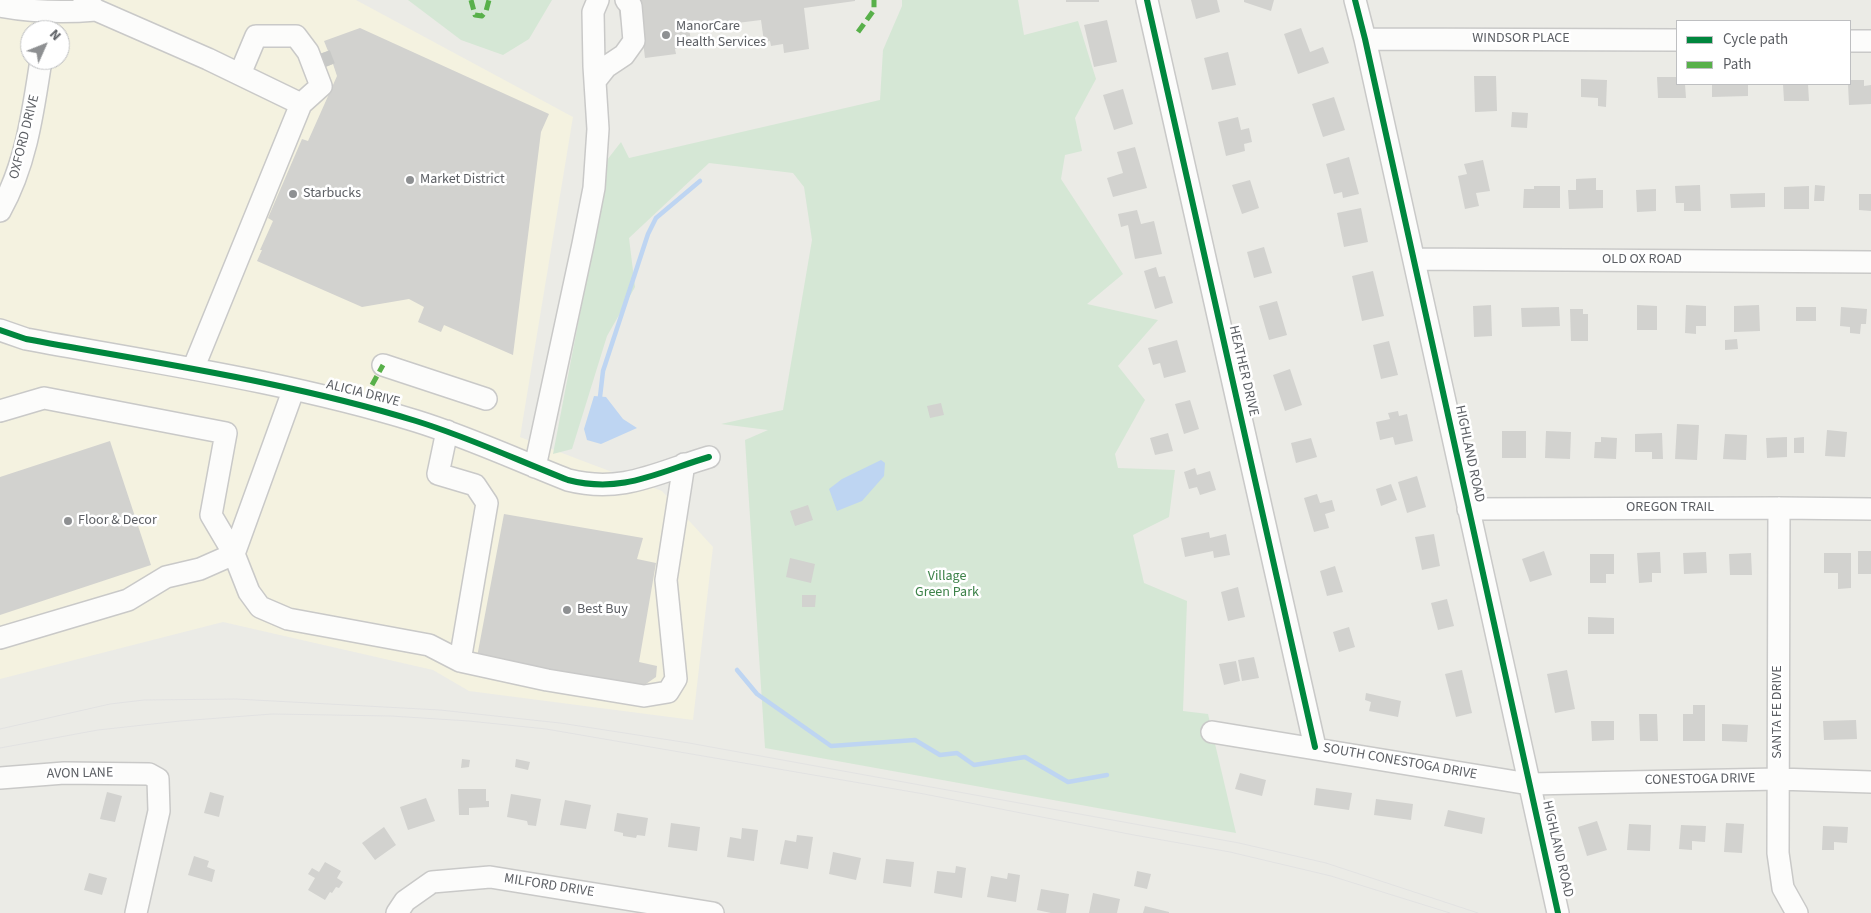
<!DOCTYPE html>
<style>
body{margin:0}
#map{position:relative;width:1871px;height:913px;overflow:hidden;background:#ebebe6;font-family:"Source Sans 3",sans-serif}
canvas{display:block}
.legend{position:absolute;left:1676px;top:20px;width:175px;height:65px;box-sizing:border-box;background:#fff;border:1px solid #bebfc1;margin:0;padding:6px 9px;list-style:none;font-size:15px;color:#5c5f64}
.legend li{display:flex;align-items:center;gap:10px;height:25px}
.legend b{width:25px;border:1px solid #bebfc1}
.north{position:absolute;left:20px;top:20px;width:50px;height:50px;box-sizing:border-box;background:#fff;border:1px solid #bebfc1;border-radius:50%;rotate:46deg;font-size:14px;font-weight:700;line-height:20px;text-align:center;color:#5c5f64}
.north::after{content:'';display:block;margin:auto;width:18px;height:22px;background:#8e9092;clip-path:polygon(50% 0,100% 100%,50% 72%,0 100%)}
</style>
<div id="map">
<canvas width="1871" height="913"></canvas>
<ul class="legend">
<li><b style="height:6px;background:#00873e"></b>Cycle path</li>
<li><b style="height:6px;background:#58b04a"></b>Path</li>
</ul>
<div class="north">N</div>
</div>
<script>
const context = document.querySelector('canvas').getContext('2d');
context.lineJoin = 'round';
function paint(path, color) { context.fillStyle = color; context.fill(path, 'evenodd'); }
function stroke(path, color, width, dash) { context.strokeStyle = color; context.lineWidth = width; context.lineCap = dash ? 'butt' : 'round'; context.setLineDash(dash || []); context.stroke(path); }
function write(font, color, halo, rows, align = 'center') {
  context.font = font + ' "Source Sans 3",sans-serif'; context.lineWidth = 5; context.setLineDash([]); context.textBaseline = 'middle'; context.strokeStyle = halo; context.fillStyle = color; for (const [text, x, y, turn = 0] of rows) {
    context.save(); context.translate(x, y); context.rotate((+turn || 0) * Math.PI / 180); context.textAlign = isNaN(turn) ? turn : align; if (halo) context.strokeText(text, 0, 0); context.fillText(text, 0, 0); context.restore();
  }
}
const commercial = new Path2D(`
 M0 0H356L573 117 520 437 662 491 713 547 693 720 469 691 433 670 223 622 0 679ZM30 30H60V60H30Z`);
const green = new Path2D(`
 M408 0H552L529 39 503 55 461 40Z
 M902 0H1018L1024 35 1078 21 1096 79 1075 118 1082 151 1065 155 1061 179 1123 274 1087 304 1158 320 1118 366 1145 400 1115 454 1118 468 1175 470 1169 517 1133 535 1144 583 1187 601 1183 711 1208 714 1236 833 765 748 745 440 768 430 721 424 783 410 812 240 804 187 793 173 709 163 629 238 635 287 607 336 572 449 553 454 587 277 607 160 621 142 629 158 880 100 883 50 902 6Z`);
const water = new Path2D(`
 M594 396 606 397 623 419 637 428 601 444 587 440 584 429Z
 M881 460 885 463 884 476 862 501 837 511 829 489 842 479Z`);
const stream = new Path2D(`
 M600 397 603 371 648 234 656 218 700 181
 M737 670 757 694 831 746 915 740 940 755 957 753 974 765 1025 757 1068 782 1107 775`);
const building = new Path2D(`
 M637 0H855V1L804 8 809 49 784 53 783 44 771 46 770 41 764 42 761 20 689 29 692 46 675 49 676 54 645 58 640 17 620 20 618 4Z
 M1066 0H1099V2H1066Z
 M1191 0H1217L1220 12 1196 19Z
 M1244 0H1274L1271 11 1244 2Z
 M1107 20 1117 62 1094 67 1084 25Z
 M360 28 549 114 541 132 513 355 444 325 441 332 418 322 424 307 409 299 362 307 257 261 262 250H260L273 221 268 218 302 139 308 141 337 76 333 64 318 70 313 56 328 51 324 41Z
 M1301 28 1310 52 1323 47 1329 63 1298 74 1284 34Z
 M1228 52 1236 85 1212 90 1204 58Z
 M1474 76H1496L1497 111 1475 112Z
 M1657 77H1677V84H1685L1686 98H1658Z
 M1581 79 1607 80 1606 107 1598 106V98L1581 97Z
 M1850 80H1864V86L1871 85V104L1849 105 1848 84H1850Z
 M1712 84H1748V96L1712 97Z
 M1783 84H1808L1809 101H1784Z
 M1123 89 1133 124 1114 130 1103 95Z
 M1334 97 1345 130 1323 137 1312 104Z
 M1512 112 1528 113 1527 128 1511 127Z
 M1238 117 1241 130 1249 128 1252 142 1244 144 1245 151 1226 156 1218 122Z
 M1135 147 1147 188 1113 197 1107 178 1123 173 1117 152Z
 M1349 157 1359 194 1343 198 1342 192 1334 194 1326 164Z
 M1483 160 1490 191 1476 193 1479 206 1465 209 1458 176 1467 174 1464 164Z
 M1596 178V190H1603V208L1569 209 1568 190H1576V179Z
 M1250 180 1259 208 1242 214 1232 185Z
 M1700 185 1701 211H1684V203H1676L1675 186Z
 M1815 185 1825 186 1824 201H1814Z
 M1534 186H1560V208H1523L1524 189H1534Z
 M1809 186V209H1784V187Z
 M1656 189V211L1637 212 1636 190Z
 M1765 193V207L1731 208 1730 194Z
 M1859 194H1871V211L1859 210Z
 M1361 208 1368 242 1344 247 1337 213Z
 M1137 210 1141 224 1154 221 1162 254 1135 259 1128 225 1121 227 1118 214Z
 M1264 247 1272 273 1254 278 1247 252Z
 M1156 267 1159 277 1165 276 1173 303 1155 309 1144 271Z
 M1373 271 1384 316 1362 321 1352 276Z
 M1277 301 1287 335 1269 340 1259 306Z
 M1491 305 1492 336 1474 337 1473 306Z
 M1637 305 1657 306V330H1637Z
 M1686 305 1706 306V326H1696V334L1685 333Z
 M1759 305 1760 331 1734 332V306Z
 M1559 307 1560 326 1522 327 1521 308Z
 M1796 307H1816V321H1796Z
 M1841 307 1867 309 1866 324H1861L1860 334 1850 333V327L1840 326Z
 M1570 309H1583V314H1588V341H1571Z
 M1737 339 1738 349 1725 350V340Z
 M1177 340 1186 372 1164 378 1160 363 1153 365 1148 348Z
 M1389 341 1398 375 1381 379 1373 345Z
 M1290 369 1302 405 1285 411 1273 375Z
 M1190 400 1199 429 1184 434 1175 404Z
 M941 403 944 415 930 418 927 406Z
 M1398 411 1399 416 1407 414 1413 441 1395 445 1393 437 1380 440 1376 422 1390 419 1388 413Z
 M1677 424 1699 425 1697 460 1675 459Z
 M1827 430 1847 432 1845 457 1825 456Z
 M1502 431H1526V458H1502Z
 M1546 431 1571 432 1570 459 1545 458Z
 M1168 433 1173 451 1155 455 1150 438Z
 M1662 433 1663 459H1652V452H1635V434Z
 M1725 434 1747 435 1746 460 1723 459Z
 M1601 437 1617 438 1616 459 1594 458 1595 442H1601Z
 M1787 437V457L1767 458 1766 438Z
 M1804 437V453H1794V438Z
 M1311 438 1317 457 1296 463 1291 443Z
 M110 441 151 565 0 615V477Z
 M1195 468 1197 475 1210 471 1216 490 1200 495 1197 487 1189 489 1184 472Z
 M1417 476 1426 507 1407 513 1398 482Z
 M1391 484 1397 500 1381 506 1376 489Z
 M1317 494 1320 503 1332 500 1335 511 1325 514 1329 528 1314 532 1304 498Z
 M808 505 813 520 795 526 790 511Z
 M504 514 643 538 637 559 656 563 639 662 657 666 656 677 643 686 477 657Z
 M1209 532 1210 538 1226 534 1230 555 1214 558 1213 551 1185 557 1181 538Z
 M1434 534 1440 566 1422 570 1415 537Z
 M1544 551 1552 575 1530 582 1522 559Z
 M1858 551H1871V574H1858Z
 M1660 552 1661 573H1652V582L1639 583 1637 553Z
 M1706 552 1707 573 1684 574 1683 553Z
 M1751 553 1752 575H1730L1729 554Z
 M1824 553H1851V588L1838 589V573H1824Z
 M1590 554H1614V574H1606V583H1590Z
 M790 558 815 564 811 583 786 577Z
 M1335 566 1343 592 1327 596 1320 571Z
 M1238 587 1245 617 1228 621 1221 592Z
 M802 595H816L815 607H802Z
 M1447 599 1454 626 1438 630 1431 603Z
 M1588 617 1614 618V634H1588Z
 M1349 627 1355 647 1339 652 1333 632Z
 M1254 657 1259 678 1242 681 1238 660Z
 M1236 661 1240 681 1224 685 1219 664Z
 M1462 670 1472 713 1456 717 1445 674Z
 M1567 670 1575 709 1555 713 1547 674Z
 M1366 693 1401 701 1398 717 1369 711 1371 702 1365 700Z
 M1693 705H1705V741H1683V714H1693Z
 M1639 714H1657L1658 741H1640Z
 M1856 720 1857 739 1824 740 1823 721Z
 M1591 721H1614V740L1592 741Z
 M1722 724 1748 725 1747 742 1722 741Z
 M462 759 470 760 469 767 461 768Z
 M516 759 530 762 528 770 515 767Z
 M1240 773 1266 780 1262 796 1235 789Z
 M1316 788 1352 793 1349 810 1314 805Z
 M458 789H486V801H489V807L469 808V815H459Z
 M107 792 122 796 115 822 100 819Z
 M210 792 224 796 219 817 204 813Z
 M511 794 541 799 536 826 528 825 527 821 507 817Z
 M426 798 435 821 408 830 400 807Z
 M1376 799 1413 804 1411 820 1374 815Z
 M565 800 591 805 586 829 560 825Z
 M1448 810 1485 818 1482 834 1444 826Z
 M617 813 648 818 645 836 637 835 636 838 623 836V833L614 831Z
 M1597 821 1607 850 1587 856 1578 827Z
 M671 823 700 827 697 851 668 847Z
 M1726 823 1744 824 1742 853 1724 852Z
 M1629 824 1651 825 1650 851 1627 850Z
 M1681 825 1706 826 1705 842 1692 841V850L1679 849Z
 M1823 826 1848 827 1847 843 1834 842V850H1822Z
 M384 827 396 845 375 860 362 843Z
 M742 828 758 830 754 861 727 857 730 837 741 839Z
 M797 835 813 837 808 869 780 864 785 840 796 842Z
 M833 852 861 858 856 880 829 874Z
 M194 856 209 861 207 867 215 870 212 882 188 875Z
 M886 859 914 862 911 887 883 883Z
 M325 862 341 871 337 878 343 882 339 888 336 887 332 893 330 892 325 900 308 890 315 878 308 874 312 868 319 872Z
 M956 866 966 868 962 898 934 893 937 871 955 873Z
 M1137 871 1151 874 1147 889 1134 886Z
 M89 873 107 878 102 895 84 890Z
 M1008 873 1020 875 1016 902 987 897 991 876 1007 879Z
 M1041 889 1069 894 1066 913H1051L1037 910Z
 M1093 893 1120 899 1117 913H1089Z
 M1145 906 1169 912V913H1143Z`);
const minorTunnel = new Path2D(`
 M320 54 325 67`);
const minor = new Path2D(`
 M84 0 96 10 208 59 301 104 193 369
 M1147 0 1315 747
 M1355 0 1365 39 1558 913
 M0 6C32 12 63 13 96 10
 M1365 39 1677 40
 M1850 41H1871
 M240 74 256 36H296L308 52 321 86 301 104
 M595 81 606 67 624 55 634 41 631 6 626 0
 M0 211C26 165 33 112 41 60
 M1414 259 1871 262
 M0 330 26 339C156 363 289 382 416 421 468 437 517 460 568 480 623 494 658 472 709 457
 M383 365 486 399
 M293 391 234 554 249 592 260 607 288 619 429 645 460 661
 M0 411 44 398 226 433 211 515 234 554 200 569 166 577 128 600 0 638
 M447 431 438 474 475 485 487 503 460 661 547 680 644 696 668 692 676 679 666 580 684 464
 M535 467 583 244 594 188 598 129 594 66 593 12 598 0
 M1779 508 1778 853 1783 888 1797 913
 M1468 509 1779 508 1871 509
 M1212 732 1529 784 1778 779 1871 782
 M0 778 64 773 149 774 158 779 159 811 136 913
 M397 913 405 901 432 882 490 877 713 913`);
const tram = new Path2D(`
 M0 729 110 704 144 700 236 699 440 710 560 723 689 743 1239 843 1326 863 1478 913
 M0 748 98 730 180 721 272 714 391 716 469 721 546 729 924 794 1134 835 1230 852 1331 876 1450 913`);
const quiet = new Path2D(`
 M471 0 475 15 482 16 486 11 489 0
 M858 32 874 10V0
 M372 385 383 365`);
const cycleway = new Path2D(`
 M1147 0 1315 747
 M1355 0 1365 39 1558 913
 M0 330 26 339C156 363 289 382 416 421 468 437 517 460 568 480 623 494 658 472 709 457`);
const markers = [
 [666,35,5,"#8e9092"],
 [410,180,5,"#8e9092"],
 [293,194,5,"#8e9092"],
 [68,521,5,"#8e9092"],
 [567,610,5,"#8e9092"]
];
const poiNames = [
 ["ManorCare",676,27],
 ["Health Services",676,43],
 ["Market District",420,180],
 ["Starbucks",303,194],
 ["Floor & Decor",78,521],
 ["Best Buy",577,610]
];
const streetNames = [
 ["WINDSOR PLACE",1521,39],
 ["OXFORD DRIVE",25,137,-76],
 ["OLD OX ROAD",1642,260],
 ["HEATHER DRIVE",1243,371,77],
 ["ALICIA DRIVE",363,394,14],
 ["HIGHLAND ROAD",1469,454,78],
 ["OREGON TRAIL",1670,508],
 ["SANTA FE DRIVE",1778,712,-90],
 ["SOUTH CONESTOGA DRIVE",1400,762,10],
 ["AVON LANE",80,774,-1],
 ["CONESTOGA DRIVE",1700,780,-1],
 ["HIGHLAND ROAD",1557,849,77],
 ["MILFORD DRIVE",549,886,9]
];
const parkNames = [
 ["Village",947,577],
 ["Green Park",947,593]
];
paint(commercial, '#f4f2e0');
paint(green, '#d5e7d5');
paint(water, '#bed5f2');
stroke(stream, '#bed5f2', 4.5);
paint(building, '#d2d2cf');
stroke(minorTunnel, '#c7c8c6', 21, [21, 11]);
stroke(minor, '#c9c9c8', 24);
stroke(minor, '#fcfcfb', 21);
stroke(tram, '#e2e2e2', 1);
stroke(quiet, '#58b04a', 5, [10, 5]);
stroke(cycleway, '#00873e', 6);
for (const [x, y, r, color] of markers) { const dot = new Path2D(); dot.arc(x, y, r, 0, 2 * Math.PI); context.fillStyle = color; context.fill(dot); stroke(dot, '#fff', 2); }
write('14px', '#5c5f64', '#fff', poiNames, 'left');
write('14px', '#5c5f64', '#fff', streetNames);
write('14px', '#3d8249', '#fff', parkNames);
</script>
